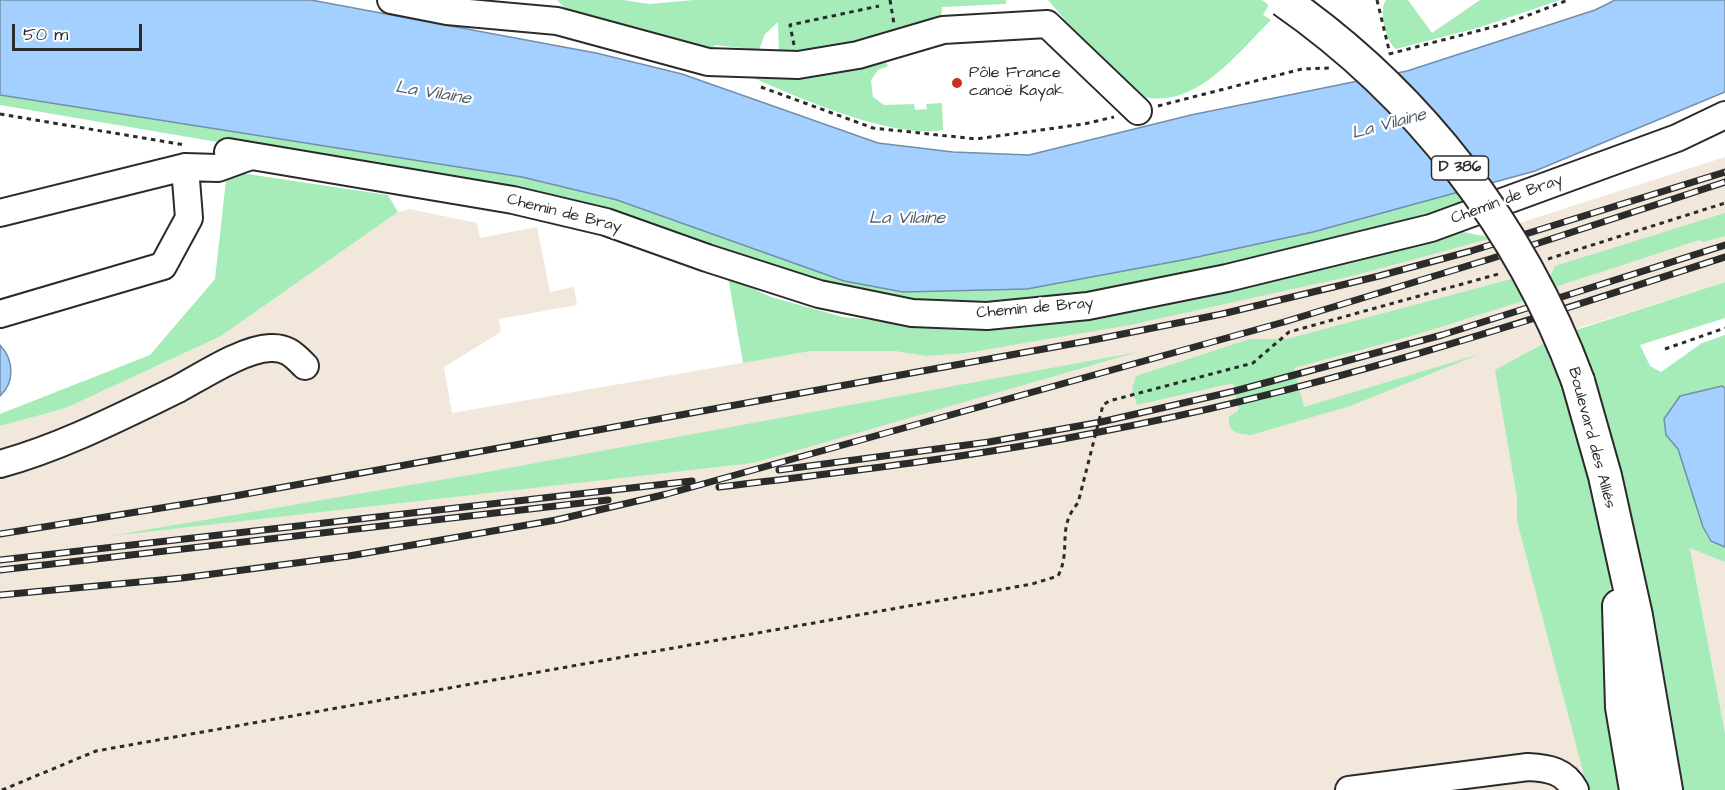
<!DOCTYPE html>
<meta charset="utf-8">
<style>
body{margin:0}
#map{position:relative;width:1725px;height:790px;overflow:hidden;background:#fff;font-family:"Architects Daughter",sans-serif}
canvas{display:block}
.scale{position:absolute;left:12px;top:24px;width:130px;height:27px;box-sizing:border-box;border:3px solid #2b2b2b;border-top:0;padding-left:8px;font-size:18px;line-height:21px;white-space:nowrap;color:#2b2b2b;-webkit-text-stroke:4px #fff;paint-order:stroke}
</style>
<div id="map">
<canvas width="1725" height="790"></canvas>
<div class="scale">50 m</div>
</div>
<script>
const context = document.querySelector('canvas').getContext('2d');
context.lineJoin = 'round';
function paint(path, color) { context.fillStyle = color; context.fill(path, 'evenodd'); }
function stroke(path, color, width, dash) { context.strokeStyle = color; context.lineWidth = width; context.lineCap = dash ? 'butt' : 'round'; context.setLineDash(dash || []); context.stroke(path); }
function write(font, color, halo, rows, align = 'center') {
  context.font = font + ' "Architects Daughter",sans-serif'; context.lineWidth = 4.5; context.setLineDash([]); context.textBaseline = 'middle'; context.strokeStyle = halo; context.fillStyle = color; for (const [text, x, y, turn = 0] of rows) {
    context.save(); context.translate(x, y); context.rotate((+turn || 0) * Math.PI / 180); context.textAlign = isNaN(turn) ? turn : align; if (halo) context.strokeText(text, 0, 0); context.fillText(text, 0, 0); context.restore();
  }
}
const built = new Path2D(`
 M1725 157V282L1579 328 1531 349 1617 790H0V426L66 408 221 336 398 212 410 209 477 223 480 238 537 227 550 292 574 287 577 305 499 319 501 332 444 367 452 413 811 351H894L1479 236Z
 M1690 547 1725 562V733Z`);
const green = new Path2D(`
 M557 0H623L649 4 694 0H1006V4L942 7 941 21 807 55H779L778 22 765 34 759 50 715 45 709 52 571 14Z
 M1048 0H1262L1269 5 1263 15 1271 20C1232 59 1185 123 1123 89Z
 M1386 0H1408L1432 33 1480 0H1560L1481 27 1396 49C1386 42 1378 10 1386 0Z
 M883 55 888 66 878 70 871 80 873 97 884 105 914 104 915 110 927 109 926 104 942 103 943 130C890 140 784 92 734 69Z
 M0 95 522 177 617 200 844 281 903 292 1027 289 1188 259 1313 232 1460 191 1472 207 1292 250 1098 291 1012 304 892 301 347 164 0 105Z
 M227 171 388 195 398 212 221 336 66 408 0 426V414L150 355 215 279Z
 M1725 213V236L1703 242 1699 240 1555 287 1548 280 1555 266Z
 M1459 231 1492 238 1356 275 1130 325 966 353 926 356 895 351H811L743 363 728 277 771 297 843 317 968 329 1053 320Z
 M1515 278 1526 300 1415 335 1294 368 1304 407 1480 354 1350 406 1251 435C1238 434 1227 432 1229 417L1239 410 1233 383 1137 405 1132 389 1136 376 1250 339H1287Z
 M1725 282V318L1640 345 1650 366 1661 372 1702 343 1725 335V562L1690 548 1725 733V790H1682L1650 615 1622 480 1609 425 1573 331Z
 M1544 343 1578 419 1610 561 1612 682 1627 790H1588L1517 521V497L1495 370Z
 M1138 352 753 463 110 536 487 472Z`);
const water = new Path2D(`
 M0 0H311L596 53 682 74 878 143 953 152 1029 155 1191 115 1407 71 1595 10 1615 0H1725V92L1535 171 1313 232 1188 259 1027 289 903 292 844 281 617 200 522 177 0 95Z
 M0 345C14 360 15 382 0 396Z
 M1722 386 1725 388V547L1711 541 1703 527 1678 449 1666 435 1664 419 1680 396Z`);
const path = new Path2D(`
 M890 0 894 24
 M1377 0 1390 54
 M794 45 790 25 879 6
 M1389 54 1508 23 1568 0
 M761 87 873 128 976 139 1084 124 1114 117
 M1158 106 1302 69 1330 68
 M0 114 185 145
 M1548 259 1725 203
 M1665 349 1725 328
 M2 790 96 751 1032 584 1058 576C1072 549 1056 528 1078 503L1103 405 1109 401 1253 363 1289 332 1502 273`);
const minor = new Path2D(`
 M391 0 447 11 557 21 708 62 798 65 858 55 943 30 1047 24 1138 111
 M228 152 513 200 606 222 707 258 819 294 912 313 987 316 1088 306 1227 278 1431 228 1677 138 1725 115
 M0 213 185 167 218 168 251 156
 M0 314 163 266 189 218 185 167
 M0 464C62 447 120 417 178 389 202 376 243 349 270 348 287 347 294 355 305 366
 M1349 790 1528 767C1549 768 1565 771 1575 790`);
const major = new Path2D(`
 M1578 381 1605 476 1636 616 1666 790
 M1619 606 1622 707 1636 790`);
const rail = new Path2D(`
 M779 470 989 442 1101 422 1235 391 1442 335 1725 245
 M719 487C846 472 973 457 1099 432 1312 392 1519 324 1725 257
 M0 534 229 497 1093 340 1222 314 1379 276 1471 251 1725 172
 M0 560 692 481
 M0 570 608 500
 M0 595 182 578 349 556 556 520 667 494 1284 322 1490 259 1725 182`);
const majorBridge = new Path2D(`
 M1283 0C1418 94 1521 227 1578 381`);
const markers = [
 [957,83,6,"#c8321e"]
];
const shields = [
 [1460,168,57]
];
const shieldNames = [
 ["D 386",1460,168]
];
const poiNames = [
 ["Pôle France",969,74],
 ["canoë Kayak",969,92]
];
const streetNames = [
 ["Chemin de Bray",1507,200,-20],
 ["Chemin de Bray",564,214,14],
 ["Chemin de Bray",1035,309,-5],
 ["Boulevard des Alliés",1591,438,75]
];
const waterNames = [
 ["La Vilaine",433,94,9],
 ["La Vilaine",1389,125,-15],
 ["La Vilaine",907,219]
];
paint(built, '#f2e7db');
paint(green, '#a5ecb9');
paint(water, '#a3d0fe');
stroke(water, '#738eaa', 1.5);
stroke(minor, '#2b2b2b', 30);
stroke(major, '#2b2b2b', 36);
stroke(path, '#2b2b2b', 3, [4.5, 4.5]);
stroke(minor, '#fff', 26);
stroke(major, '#fff', 32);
stroke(rail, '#2b2b2b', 7);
stroke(rail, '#fff', 4.5, [14]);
stroke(majorBridge, '#2b2b2b', 36, []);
stroke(majorBridge, '#fff', 32);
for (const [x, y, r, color] of markers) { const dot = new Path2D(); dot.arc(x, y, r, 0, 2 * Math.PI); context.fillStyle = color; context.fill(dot); stroke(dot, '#fff', 2); }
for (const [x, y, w] of shields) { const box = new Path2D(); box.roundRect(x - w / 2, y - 12, w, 24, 4.5); context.fillStyle = '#fff'; context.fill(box); stroke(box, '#2b2b2b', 1.5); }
write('bold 15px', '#2b2b2b', null, shieldNames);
write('16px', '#2b2b2b', '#fff', poiNames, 'left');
write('16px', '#2b2b2b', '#fff', streetNames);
write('italic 18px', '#4f5d6a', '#fff', waterNames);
</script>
